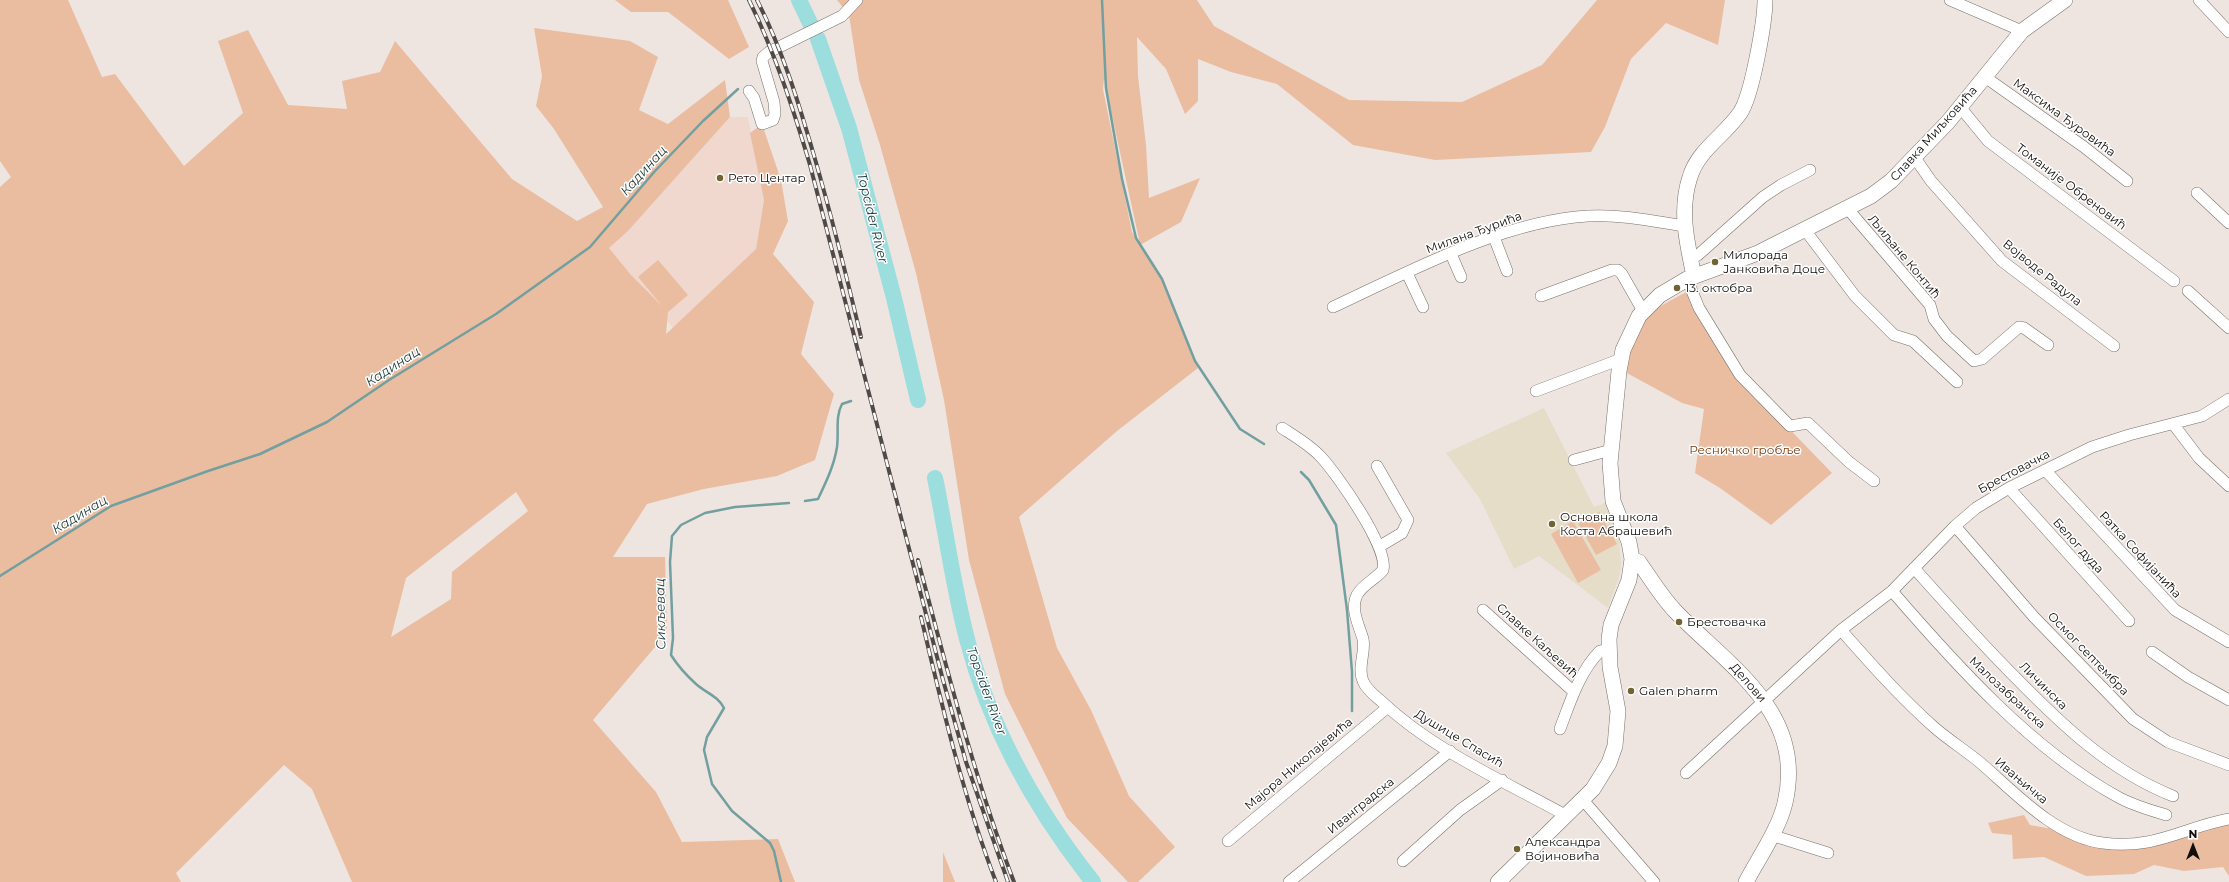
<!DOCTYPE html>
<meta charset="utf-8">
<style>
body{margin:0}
#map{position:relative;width:2229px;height:882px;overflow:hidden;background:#eee5e0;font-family:Montserrat,sans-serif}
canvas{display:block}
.north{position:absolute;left:2173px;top:826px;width:40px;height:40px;-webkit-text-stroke:3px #fff;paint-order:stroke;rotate:0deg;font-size:11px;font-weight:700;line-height:16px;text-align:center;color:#110e0c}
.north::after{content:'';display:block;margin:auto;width:14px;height:18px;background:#110e0c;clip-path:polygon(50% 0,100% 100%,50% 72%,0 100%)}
</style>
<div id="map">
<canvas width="2229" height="882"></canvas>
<div class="north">N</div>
</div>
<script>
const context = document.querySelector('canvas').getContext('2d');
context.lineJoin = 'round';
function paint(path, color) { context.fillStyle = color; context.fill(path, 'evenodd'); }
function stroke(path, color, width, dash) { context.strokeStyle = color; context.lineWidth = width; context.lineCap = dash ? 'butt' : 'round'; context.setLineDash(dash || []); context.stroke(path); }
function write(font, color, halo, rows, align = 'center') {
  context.font = font + ' Montserrat,sans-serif'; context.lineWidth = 3; context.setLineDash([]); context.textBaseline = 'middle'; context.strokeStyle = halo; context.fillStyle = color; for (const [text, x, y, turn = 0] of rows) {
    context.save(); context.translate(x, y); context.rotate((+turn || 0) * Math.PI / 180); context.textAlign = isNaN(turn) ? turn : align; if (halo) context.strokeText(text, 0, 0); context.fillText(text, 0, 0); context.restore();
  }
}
const education = new Path2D(`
 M1544 408 1594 507 1605 503 1619 540 1621 562 1620 574 1608 608 1539 556 1514 569 1480 499 1446 453Z`);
const medical = new Path2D(`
 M730 117H748L764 200 756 249 673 328 609 248 628 231Z`);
const green = new Path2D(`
 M0 0H68L102 77 115 74 184 166 243 113 218 41 248 30 288 105 347 109 342 81 380 72 395 41 512 179 577 221 603 207 554 129 536 106 542 76 534 28 630 41 658 57 639 110 668 124 725 80 730 117 628 231 609 248 631 275 663 307 638 277 658 260 688 295 668 312 666 334 756 249 764 200 750 133 762 124 781 180 788 221 773 254 814 302 801 354 834 394 815 460 777 476 704 489 647 504 613 557H665L667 633 593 720 656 792 682 842 778 839 795 882H352L312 789 284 765 176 873 181 882H0V187L11 177 0 161ZM516 492 528 511 452 572 451 599 391 637 406 578Z
 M615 0H728L749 47 729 59 668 12H631Z
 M837 0H1197L1214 26 1349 100 1462 102 1542 65 1597 0H1725L1718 45 1666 23 1631 59 1605 127 1591 152 1435 160 1353 145 1277 84 1231 72 1198 59V101L1185 114 1166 69 1137 37 1138 76 1146 145 1149 198 1200 178 1181 222 1140 245 1162 279 1198 368 1117 431 1019 517 1057 648 1091 710 1129 796 1175 847 1138 882H1128L1067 818 1005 694 969 560 944 400 916 273 880 145 859 80 849 15ZM1104 79 1106 88 1140 244 1132 232 1103 89Z
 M1688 291 1740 378 1832 473 1771 525 1720 488 1695 473 1704 409 1682 403 1625 372 1628 356 1646 314Z
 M1599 512 1617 544 1596 555 1578 523Z
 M1573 521 1601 570 1578 583 1551 534Z
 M2024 815 2030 825 2047 828 2057 825 2122 844 2229 819V876L2223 867 2184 871 2154 865 2134 874 2086 876 2044 857 2013 859 2012 835 1992 833 1988 823Z
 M943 852 955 882H943Z`);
const stream = new Path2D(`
 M1102 0 1106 88 1122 179 1136 238 1162 279 1195 361 1240 429 1264 444
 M1301 472 1309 480 1336 525 1347 610 1352 672V711
 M805 501 818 499C826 482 834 466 837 447 839 432 835 417 842 404L851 401
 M0 576 111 506 208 471 260 454 327 422 389 380 496 314 590 247 655 171 703 121 738 89
 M781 882 774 851 770 843 732 811 712 784 704 750 707 737 724 708C718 696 706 693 696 684 686 675 678 666 671 655L673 638 670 562 672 536 681 525 705 513 735 507 789 503`);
const river = new Path2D(`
 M799 0 811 25
 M818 39 849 128 894 298 918 400
 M935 478C946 531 953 586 967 639 990 728 1036 810 1093 882`);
const street = new Path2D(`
 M1950 0 2022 31
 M2199 0 2229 32
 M1985 77 2084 147 2127 181
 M749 91 754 98 762 124 773 120 775 114 774 102 762 61 763 57 769 52 842 16 857 0
 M1960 107 1988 141 2174 281
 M1915 158 1931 181 2002 261 2114 346
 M2197 193 2229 223
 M1847 208 1930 305 1934 319 1947 336 1974 361 1982 359 2019 327 2024 328 2048 345
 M1805 230 1855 296 1894 335 1913 341 1957 382
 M1494 237 1507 271
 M1451 254 1461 277
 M1690 258 1698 255 1763 197 1781 185 1810 170
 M1407 273 1423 307
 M1687 279 1699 308 1740 375 1790 426 1808 423 1849 462 1874 481
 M2188 291 2229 328
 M1541 296 1612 270H1618L1622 274 1643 311
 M1333 307C1410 271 1503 221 1588 216 1620 214 1653 221 1684 226
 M1536 391 1621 359
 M2174 425 2199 458 2229 486
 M1282 428C1296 437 1310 445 1321 457 1337 474 1389 548 1383 570 1376 579 1363 584 1357 595 1350 609 1359 625 1363 639 1366 652 1357 668 1363 681 1366 689 1375 696 1381 701 1434 751 1504 781 1567 816
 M1574 460 1611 450
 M1377 466 1408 520 1402 533 1380 546
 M2045 470 2175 610 2229 642
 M2009 488 2129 621
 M1955 526 2034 617 2133 719 2168 742 2229 765
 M1914 568C1947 605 1980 642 2015 677 2062 725 2110 771 2173 796
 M1892 591C1955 664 2032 750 2118 797 2132 805 2150 810 2166 815
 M1483 610 1574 692
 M1841 630C1871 664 1901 698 1935 728 1950 741 1968 752 1983 765 2017 795 2056 837 2103 843 2154 850 2182 828 2229 819
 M2152 652 2188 677 2229 700
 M1560 729C1570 702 1580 671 1600 651L1609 649
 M1686 773 1841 630 1892 591 1955 526 1976 508 2009 488 2092 447 2129 435 2202 416 2229 399
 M1583 800 1654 882
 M1771 835 1828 853
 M1228 841 1388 707
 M1403 861 1460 810 1502 780
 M1289 882 1450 751`);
const secondary = new Path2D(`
 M1694 276C1687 243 1679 210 1690 177 1698 150 1725 135 1740 113 1752 96 1765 21 1765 0
 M1632 559 1639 562C1651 579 1662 598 1677 613 1731 668 1806 713 1785 803 1779 829 1758 859 1746 882
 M1498 882 1593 789 1609 763 1615 746 1618 711 1610 667 1609 639 1611 625 1629 580 1632 559 1629 542 1613 501 1610 463 1619 371 1623 350 1639 316 1660 295 1687 279 1758 253 1871 196 1891 181 1948 122 2022 31 2065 0`);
const rail = new Path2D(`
 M749 0C775 53 793 108 810 165L943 680 966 762 1008 882
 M757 0C783 51 799 104 815 159 832 218 847 278 861 337
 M918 560C947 669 974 777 1014 882
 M921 617C942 706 963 796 996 882`);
const markers = [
 [720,178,4,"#726432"],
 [1715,262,4,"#726432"],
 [1677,288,4,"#726432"],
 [1552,524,4,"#726432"],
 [1679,622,4,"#726432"],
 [1631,691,4,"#726432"],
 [1517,849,4,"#726432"]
];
const streetNames = [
 ["Максима Ђуровића",2064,118,36],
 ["Славка Миљковића",1934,134,-48],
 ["Томаније Обреновић",2071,187,37],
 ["Милана Ђурића",1474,233,-20],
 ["Љиљане Контић",1904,257,50],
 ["Војводе Радула",2042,273,39],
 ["Брестовачка",2014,472,-28],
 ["Белог дуда",2078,546,48],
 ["Ратка Софијанића",2140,555,47],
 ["Славке Каљевић",1537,641,42],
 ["Осмог септембра",2088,654,46],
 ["Делови",1748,683,49],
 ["Личинска",2043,686,45],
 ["Малозабранска",2007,693,43],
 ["Душице Спасић",1459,739,31],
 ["Мајора Николајевића",1299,764,-40],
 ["Ивањичка",2021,781,40],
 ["Иванградска",1361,806,-39]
];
const poiNames = [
 ["Рето Центар",728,178],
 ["Милорада",1723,255],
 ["Јанковића Доце",1723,269],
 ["13. октобра",1685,288],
 ["Основна школа",1560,517],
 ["Коста Абрашевић",1560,531],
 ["Брестовачка",1687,622],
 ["Galen pharm",1639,691],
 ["Александра",1525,842],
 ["Војиновића",1525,856]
];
const parkNames = [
 ["Ресничко гробље",1745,450]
];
const waterNames = [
 ["Кадинац",644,171,-48],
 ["Topcider River",872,218,76],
 ["Кадинац",393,367,-33],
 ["Кадинац",80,515,-31],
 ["Сикљевац",661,614,-91],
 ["Topcider River",986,691,70]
];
paint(education, '#e5ddc8');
paint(medical, '#f0d8cf');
paint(green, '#eabda1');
stroke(stream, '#729f9f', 2.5);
stroke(river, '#9cddde', 16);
stroke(street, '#78706b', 12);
stroke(secondary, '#78706b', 16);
stroke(street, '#fff', 11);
stroke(secondary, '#fff', 15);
stroke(rail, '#4f4a47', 4);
stroke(rail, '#fff', 2.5, [8]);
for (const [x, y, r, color] of markers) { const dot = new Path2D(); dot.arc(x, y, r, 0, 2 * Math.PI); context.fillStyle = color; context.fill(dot); stroke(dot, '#fff', 1.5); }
write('12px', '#110e0c', '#fff', streetNames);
write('12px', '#110e0c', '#fff', poiNames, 'left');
write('12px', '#72390d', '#fff', parkNames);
write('italic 13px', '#193a3a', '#fff', waterNames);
</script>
